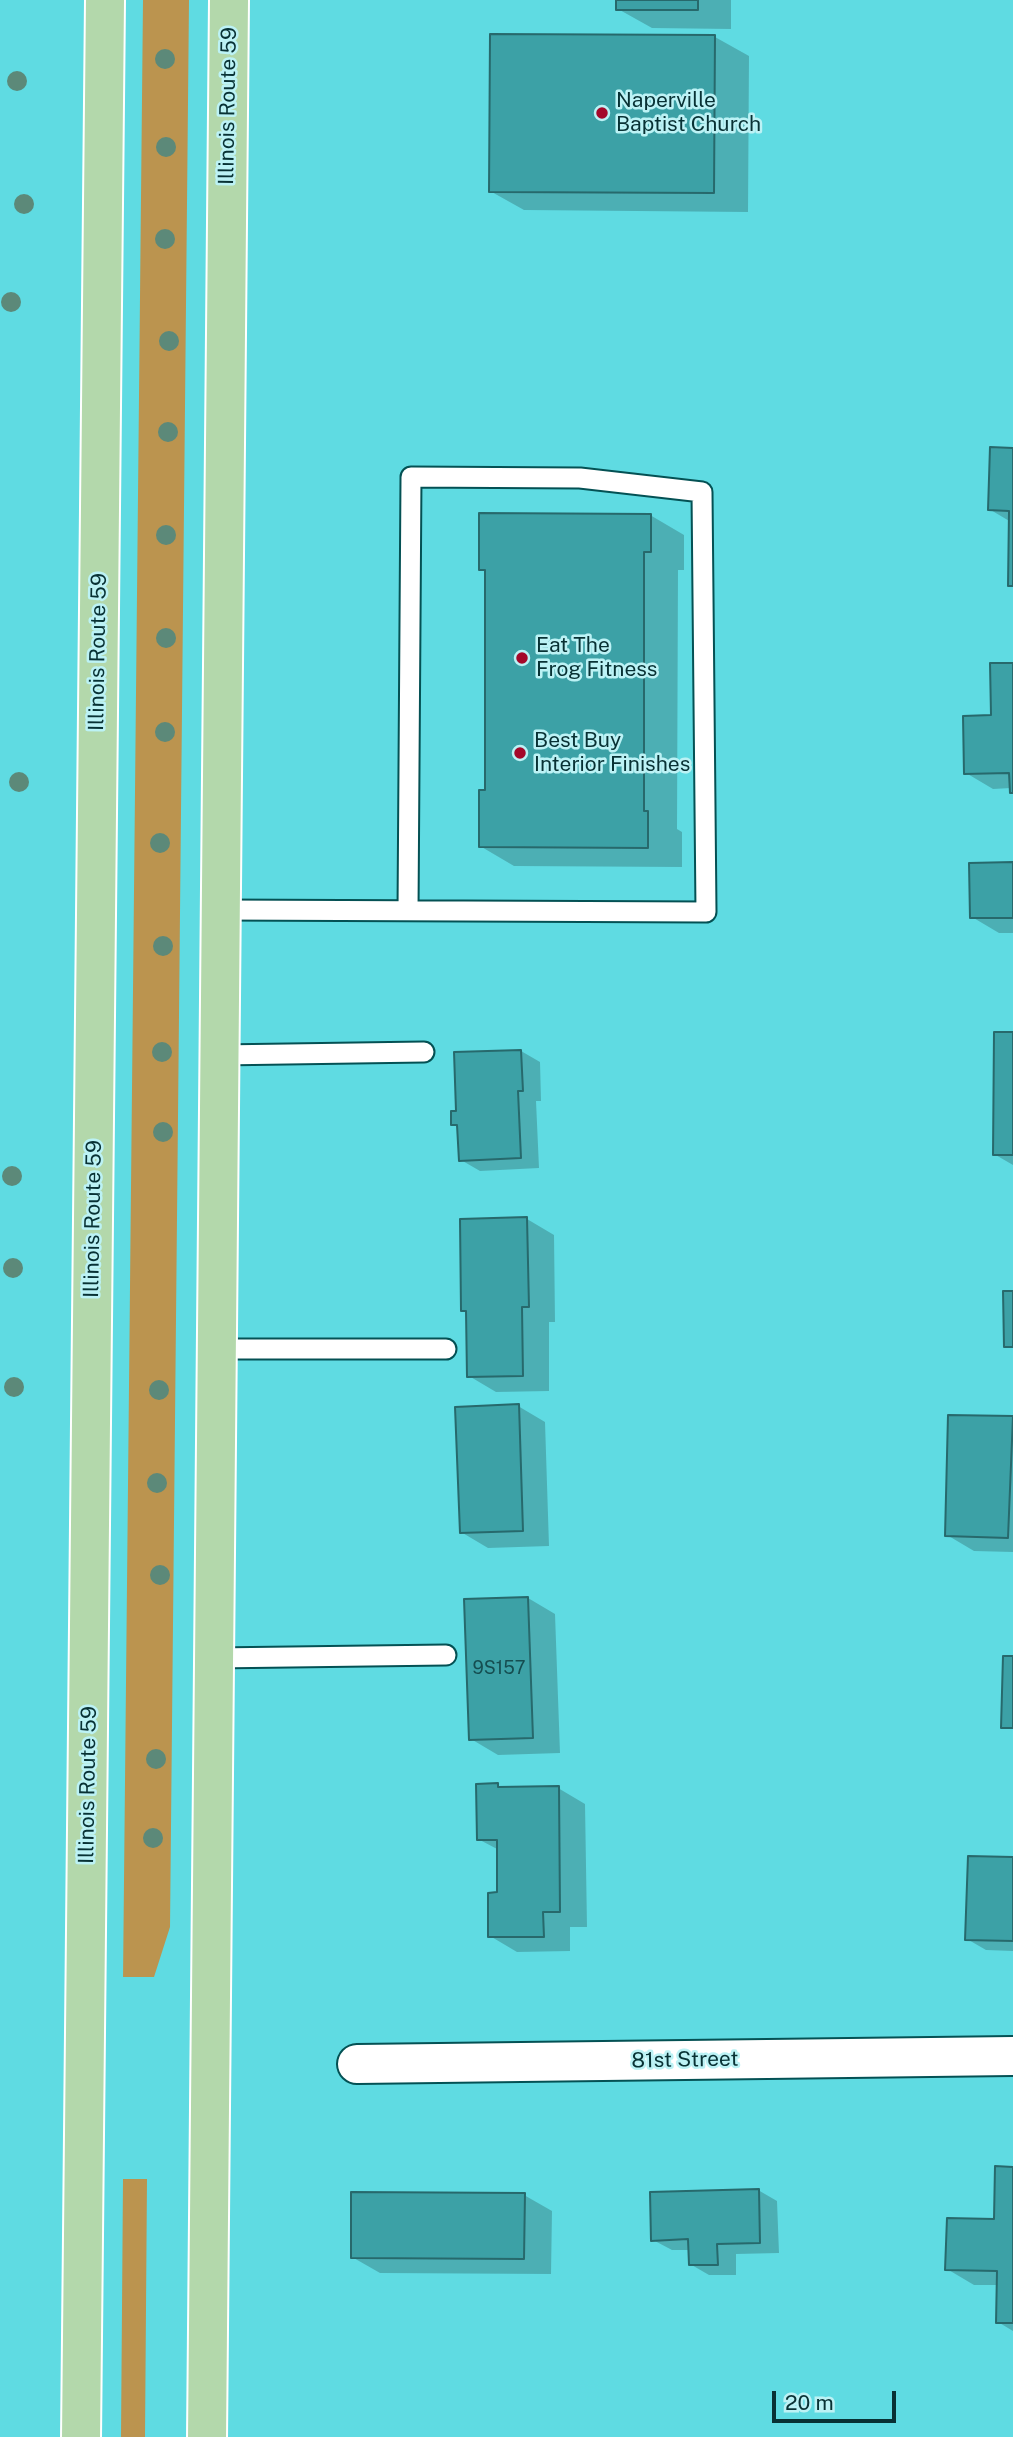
<!DOCTYPE html>
<style>
body{margin:0}
#map{position:relative;width:1013px;height:2437px;overflow:hidden;background:#5fdbe2;font-family:"Public Sans",sans-serif}
canvas{display:block}
.scale{position:absolute;left:772px;top:2391px;width:124px;height:32px;box-sizing:border-box;border:4px solid #083134;border-top:0;padding-left:9px;font-size:21px;line-height:24px;white-space:nowrap;color:#083134;-webkit-text-stroke:5px #bcf2f5;paint-order:stroke}
</style>
<div id="map">
<canvas width="1013" height="2437"></canvas>
<div class="scale">20 m</div>
</div>
<script>
const context = document.querySelector('canvas').getContext('2d');
context.lineJoin = 'round';
function paint(path, color) { context.fillStyle = color; context.fill(path, 'evenodd'); }
function stroke(path, color, width, dash) { context.strokeStyle = color; context.lineWidth = width; context.lineCap = dash ? 'butt' : 'round'; context.setLineDash(dash || []); context.stroke(path); }
function write(font, color, halo, rows, align = 'center') {
  context.font = font + ' "Public Sans",sans-serif'; context.lineWidth = 5; context.setLineDash([]); context.textBaseline = 'middle'; context.strokeStyle = halo; context.fillStyle = color; for (const [text, x, y, turn = 0] of rows) {
    context.save(); context.translate(x, y); context.rotate((+turn || 0) * Math.PI / 180); context.textAlign = isNaN(turn) ? turn : align; if (halo) context.strokeText(text, 0, 0); context.fillText(text, 0, 0); context.restore();
  }
}
const green = new Path2D(`
 M143 0H189L170 1927 154 1977H123Z
 M123 2179H147L145 2437H121Z`);
const shadow = new Path2D(`
 M618 0H731V29L652 28 618 9Z
 M715 37 749 56 748 212 524 210 490 191Z
 M1013 449V587L1010 585 1011 522 989 509Z
 M650 515 684 535V570H678L677 829 682 832V867L514 866 480 846 487 792V572L481 569Z
 M1013 665V793L1011 788 993 789 966 773Z
 M1013 864V933H999L972 917Z
 M1013 1034V1165L994 1154Z
 M521 1051 540 1062 541 1101H536L539 1168 480 1171 461 1160 459 1128 453 1124Z
 M527 1219 554 1235 555 1322H549V1391L496 1392 469 1376 468 1313 462 1310Z
 M518 1406 545 1422 549 1546 488 1548 461 1532Z
 M949 1417 1013 1418V1552L974 1551 947 1535Z
 M528 1598 555 1614 560 1753 498 1755 471 1739Z
 M497 1785 504 1789 558 1788 585 1804 587 1927H570V1951L517 1952 490 1936 499 1894V1850L478 1839Z
 M1013 1859V1951L986 1950 967 1939Z
 M1013 2169V2331L998 2322V2285H974L947 2269 996 2221Z
 M758 2190 777 2201 779 2253 736 2254V2275H709L690 2264V2250H672L653 2240Z
 M524 2195 552 2211 551 2274 380 2273 352 2257Z`);
const building = new Path2D(`
 M616 0H698V10H616Z
 M490 34 715 35 714 193 489 192Z
 M990 447 1013 448V586H1008L1009 511 988 510Z
 M479 513 651 514V552H644V811H648V848L479 847V790H485V570H479Z
 M990 663H1013V793H1010L1009 773 964 774 963 716 991 715Z
 M1013 862V918H970L969 863Z
 M994 1032H1013V1155H993Z
 M521 1050 523 1091H518L521 1158 459 1161 457 1125H451V1111H456L454 1052Z
 M527 1217 529 1307H522L523 1376 467 1377 466 1311H461L460 1219Z
 M1003 1291H1013V1347H1004Z
 M519 1404 523 1531 460 1533 455 1407Z
 M948 1415 1013 1416 1008 1538 945 1536Z
 M528 1597 533 1738 469 1740 464 1599Z
 M1003 1656H1013V1728H1001Z
 M498 1783V1787L559 1786 560 1912H543L544 1937H488V1893L497 1892V1840H477L476 1784Z
 M968 1856 1013 1857V1941L965 1940Z
 M995 2166 1013 2167V2323H996L997 2271 945 2270 947 2218 994 2219Z
 M759 2189 760 2243 717 2244 718 2265H689L688 2239 651 2241 650 2192Z
 M351 2192 525 2193 524 2259 351 2258Z`);
const lane = new Path2D(`
 M220 910 706 912 702 492 580 478 411 477 408 911
 M219 1055 424 1052
 M216 1349H446
 M213 1658 446 1655`);
const street = new Path2D(`
 M357 2064 1013 2056`);
const primary = new Path2D(`
 M81 2437 105 0
 M207 2437 229 0`);
const trees = [
 [165,59],
 [17,81],
 [166,147],
 [24,204],
 [165,239],
 [11,302],
 [169,341],
 [168,432],
 [166,535],
 [166,638],
 [165,732],
 [19,782],
 [160,843],
 [163,946],
 [162,1052],
 [163,1132],
 [12,1176],
 [13,1268],
 [14,1387],
 [159,1390],
 [157,1483],
 [160,1575],
 [156,1759],
 [153,1838]
];
const markers = [
 [602,113,7,"#a4082a"],
 [522,658,7,"#a4082a"],
 [520,753,7,"#a4082a"]
];
const numberNames = [
 ["9S157",499,1668]
];
const poiNames = [
 ["Naperville",616,101],
 ["Baptist Church",616,125],
 ["Eat The",536,646],
 ["Frog Fitness",536,670],
 ["Best Buy",534,741],
 ["Interior Finishes",534,765]
];
const streetNames = [
 ["Illinois Route 59",228,106,-89],
 ["Illinois Route 59",98,652,-89],
 ["Illinois Route 59",93,1219,-89],
 ["Illinois Route 59",88,1785,-89],
 ["81st Street",685,2060,-1]
];
paint(green, '#bb944f');
paint(shadow, '#0003');
paint(building, '#3ca1a6');
stroke(building, '#27696c', 2);
stroke(lane, '#045154', 23);
stroke(street, '#045154', 42);
stroke(primary, '#fff', 42);
stroke(lane, '#fff', 19);
stroke(street, '#fff', 38);
stroke(primary, '#b3d8ab', 38);
context.fillStyle = '#5c8979';
for (const [x, y] of trees) { context.beginPath(); context.arc(x, y, 10, 0, 2 * Math.PI); context.fill(); }
for (const [x, y, r, color] of markers) { const dot = new Path2D(); dot.arc(x, y, r, 0, 2 * Math.PI); context.fillStyle = color; context.fill(dot); stroke(dot, '#bcf2f5', 2.5); }
write('18px', '#154d50', null, numberNames);
write('21px', '#083134', '#bcf2f5', poiNames, 'left');
write('21px', '#083134', '#bcf2f5', streetNames);
</script>
